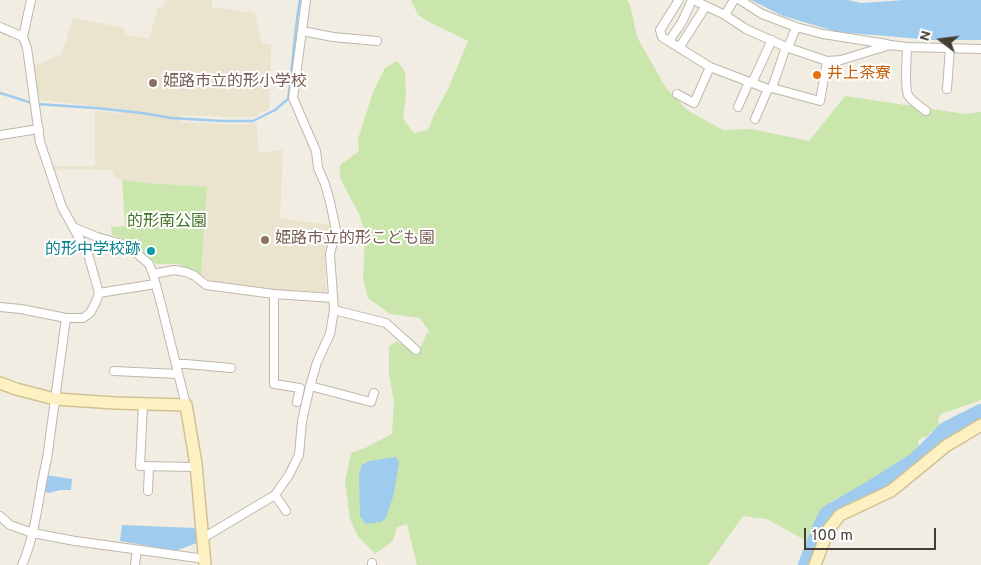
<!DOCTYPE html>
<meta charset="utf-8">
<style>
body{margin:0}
#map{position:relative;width:981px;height:565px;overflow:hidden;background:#f1ede3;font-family:Overpass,sans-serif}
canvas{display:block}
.north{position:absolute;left:916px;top:15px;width:50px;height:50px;-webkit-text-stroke:4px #fff;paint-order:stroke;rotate:285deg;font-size:14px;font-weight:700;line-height:20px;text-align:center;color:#433d34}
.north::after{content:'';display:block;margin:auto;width:18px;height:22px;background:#433d34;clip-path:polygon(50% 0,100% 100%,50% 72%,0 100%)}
.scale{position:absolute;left:804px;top:528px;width:132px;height:22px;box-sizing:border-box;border:2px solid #433d34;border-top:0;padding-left:6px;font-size:15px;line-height:18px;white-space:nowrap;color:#433d34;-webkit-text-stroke:4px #fff;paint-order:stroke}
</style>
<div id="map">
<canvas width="981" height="565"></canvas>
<div class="north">N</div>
<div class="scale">100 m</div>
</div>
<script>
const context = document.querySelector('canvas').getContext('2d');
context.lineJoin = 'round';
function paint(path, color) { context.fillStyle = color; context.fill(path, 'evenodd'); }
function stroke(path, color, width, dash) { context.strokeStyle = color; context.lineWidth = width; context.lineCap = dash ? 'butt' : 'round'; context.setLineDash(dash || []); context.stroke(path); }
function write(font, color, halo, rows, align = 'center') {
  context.font = font + ' Overpass,"Noto Sans JP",sans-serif'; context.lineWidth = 4; context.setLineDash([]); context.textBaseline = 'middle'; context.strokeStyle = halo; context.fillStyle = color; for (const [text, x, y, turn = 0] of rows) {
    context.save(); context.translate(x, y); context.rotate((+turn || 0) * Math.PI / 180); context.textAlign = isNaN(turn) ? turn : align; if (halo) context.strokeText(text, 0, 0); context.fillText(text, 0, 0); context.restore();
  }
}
const education = new Path2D(`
 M165 0H212V7L255 13 262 43 271 45 269 109 253 117H223L182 115 181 122 233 125 256 123 259 153 283 150 280 218 314 223 329 224 330 227 325 253 326 294 259 289 235 285 214 281 201 275 207 187 147 183 122 180 114 177 113 170 72 169 54 170 52 166H95V111L119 113 120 109 39 100 34 66 61 54 65 44 73 18 125 28V34L149 39 158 7H163Z`);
const green = new Path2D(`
 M411 0H627L630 5 637 37 666 88 687 110 723 130 751 129 809 141 845 96 965 114 981 112V400L941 414 938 419 940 426V429L935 433 930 432 928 436 919 439 918 450 909 461 900 465 887 475 874 480 873 484 865 487 859 491 855 489 852 490 850 493 832 501 829 504 824 511 810 543 767 519 743 516 708 565H417L407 524 397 527 393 541 375 554 358 536 350 519 345 482 351 453 365 448 392 434 394 401 389 375V347L396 341 418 353 427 333H430L420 318 390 314 368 298 363 277 365 235 360 216 340 178V165L359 151 358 139 373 92 385 68 397 61 405 72 406 95 403 119 414 133 428 130 434 115 449 87 468 41 431 23 418 15Z
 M122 180 147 183 207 187 201 275 178 264H157L150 259 134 243 112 235 111 227 125 226Z`);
const water = new Path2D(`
 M751 0H848L861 3 905 0H981V40H933L838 32 783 16Z
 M396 457 399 462 394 493 386 518 381 522 366 524 360 516 359 474 362 465 369 461Z
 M46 475 72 479 71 490H60L49 493 43 491Z
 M122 525 195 528 197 543 175 551 120 541Z`);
const stream = new Path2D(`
 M0 93 32 103
 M37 104 96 108 142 113 171 118 222 121H253L275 110 288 99C293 66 294 33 300 0`);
const river = new Path2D(`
 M806 565 820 528 827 514 870 489 916 460 947 429 981 412`);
const street = new Path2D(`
 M679 0 660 30 662 37 710 67 768 89 772 88 820 101 827 61
 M693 0 725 15 746 29 786 47 827 61 841 60 890 45 907 47 981 49
 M740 0 762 14 796 27 823 34 887 44
 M725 15 734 0
 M0 27 23 37 27 48 40 142 62 207 73 227 97 237 122 244 134 251 149 264 153 274 162 308 186 405
 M302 31 333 37 377 41
 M23 37 31 0
 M669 41 682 22 692 0
 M907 47C907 58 904 85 908 95 912 102 920 106 926 111
 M679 48 706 6
 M788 48 796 27
 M752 83 772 40
 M772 88 786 47
 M947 89 950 48
 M677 94 694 103 710 67
 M738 107 749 82
 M755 119 768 89
 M0 135 39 129
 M153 274 174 270 186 272 195 276 206 285 274 294 333 298
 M99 293 155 284
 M274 294V384L300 388 297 402
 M0 307 21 309 66 318H83L90 313 96 302 99 293 88 254 73 227
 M334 310 386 323 416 350
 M176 364H186L231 368
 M114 371 178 374
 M310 386 371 402 374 393
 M143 404 140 466 196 467
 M148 491 149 466
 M275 495 286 511
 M0 516 10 525 33 533 75 541 205 559
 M203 538 275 495 289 475 299 455 302 421 310 386 317 362 330 334 334 310 330 254 336 230 330 202 325 184 318 168 316 151 293 98 306 0
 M372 563V565
 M22 565C37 531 38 495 47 459L66 318
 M135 565 137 550`);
const secondary = new Path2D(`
 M0 383 16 389 55 399 115 403 186 405 196 464 205 565
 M815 565 828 530 840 515 891 491 946 446 981 425`);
const markers = [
 [817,75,5,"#e8710a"],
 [153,83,5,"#8d6e63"],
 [265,240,5,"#8d6e63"],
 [151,251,5,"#0f9aa8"]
];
const foodNames = [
 ["井上茶寮",827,75]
];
const educationNames = [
 ["姫路市立的形小学校",163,83],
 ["姫路市立的形こども園",275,240]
];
const parkNames = [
 ["的形南公園",167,223]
];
const cultureNames = [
 ["的形中学校跡",141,251]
];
paint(education, '#eae3cd');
paint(green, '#cae6ac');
paint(water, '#9fcbee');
stroke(stream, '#9fcbee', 2.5);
stroke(river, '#9fcbee', 16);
stroke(street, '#bfb8a9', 10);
stroke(secondary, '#d1c293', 14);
stroke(street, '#fff', 8);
stroke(secondary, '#fef1c1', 11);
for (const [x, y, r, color] of markers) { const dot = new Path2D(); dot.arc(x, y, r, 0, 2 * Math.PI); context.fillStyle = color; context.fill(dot); stroke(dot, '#fff', 2); }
write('16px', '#c56008', '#fff', foodNames, 'left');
write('16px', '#785e54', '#fff', educationNames, 'left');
write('16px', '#427328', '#fff', parkNames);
write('16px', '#0d838f', '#fff', cultureNames, 'right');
</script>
